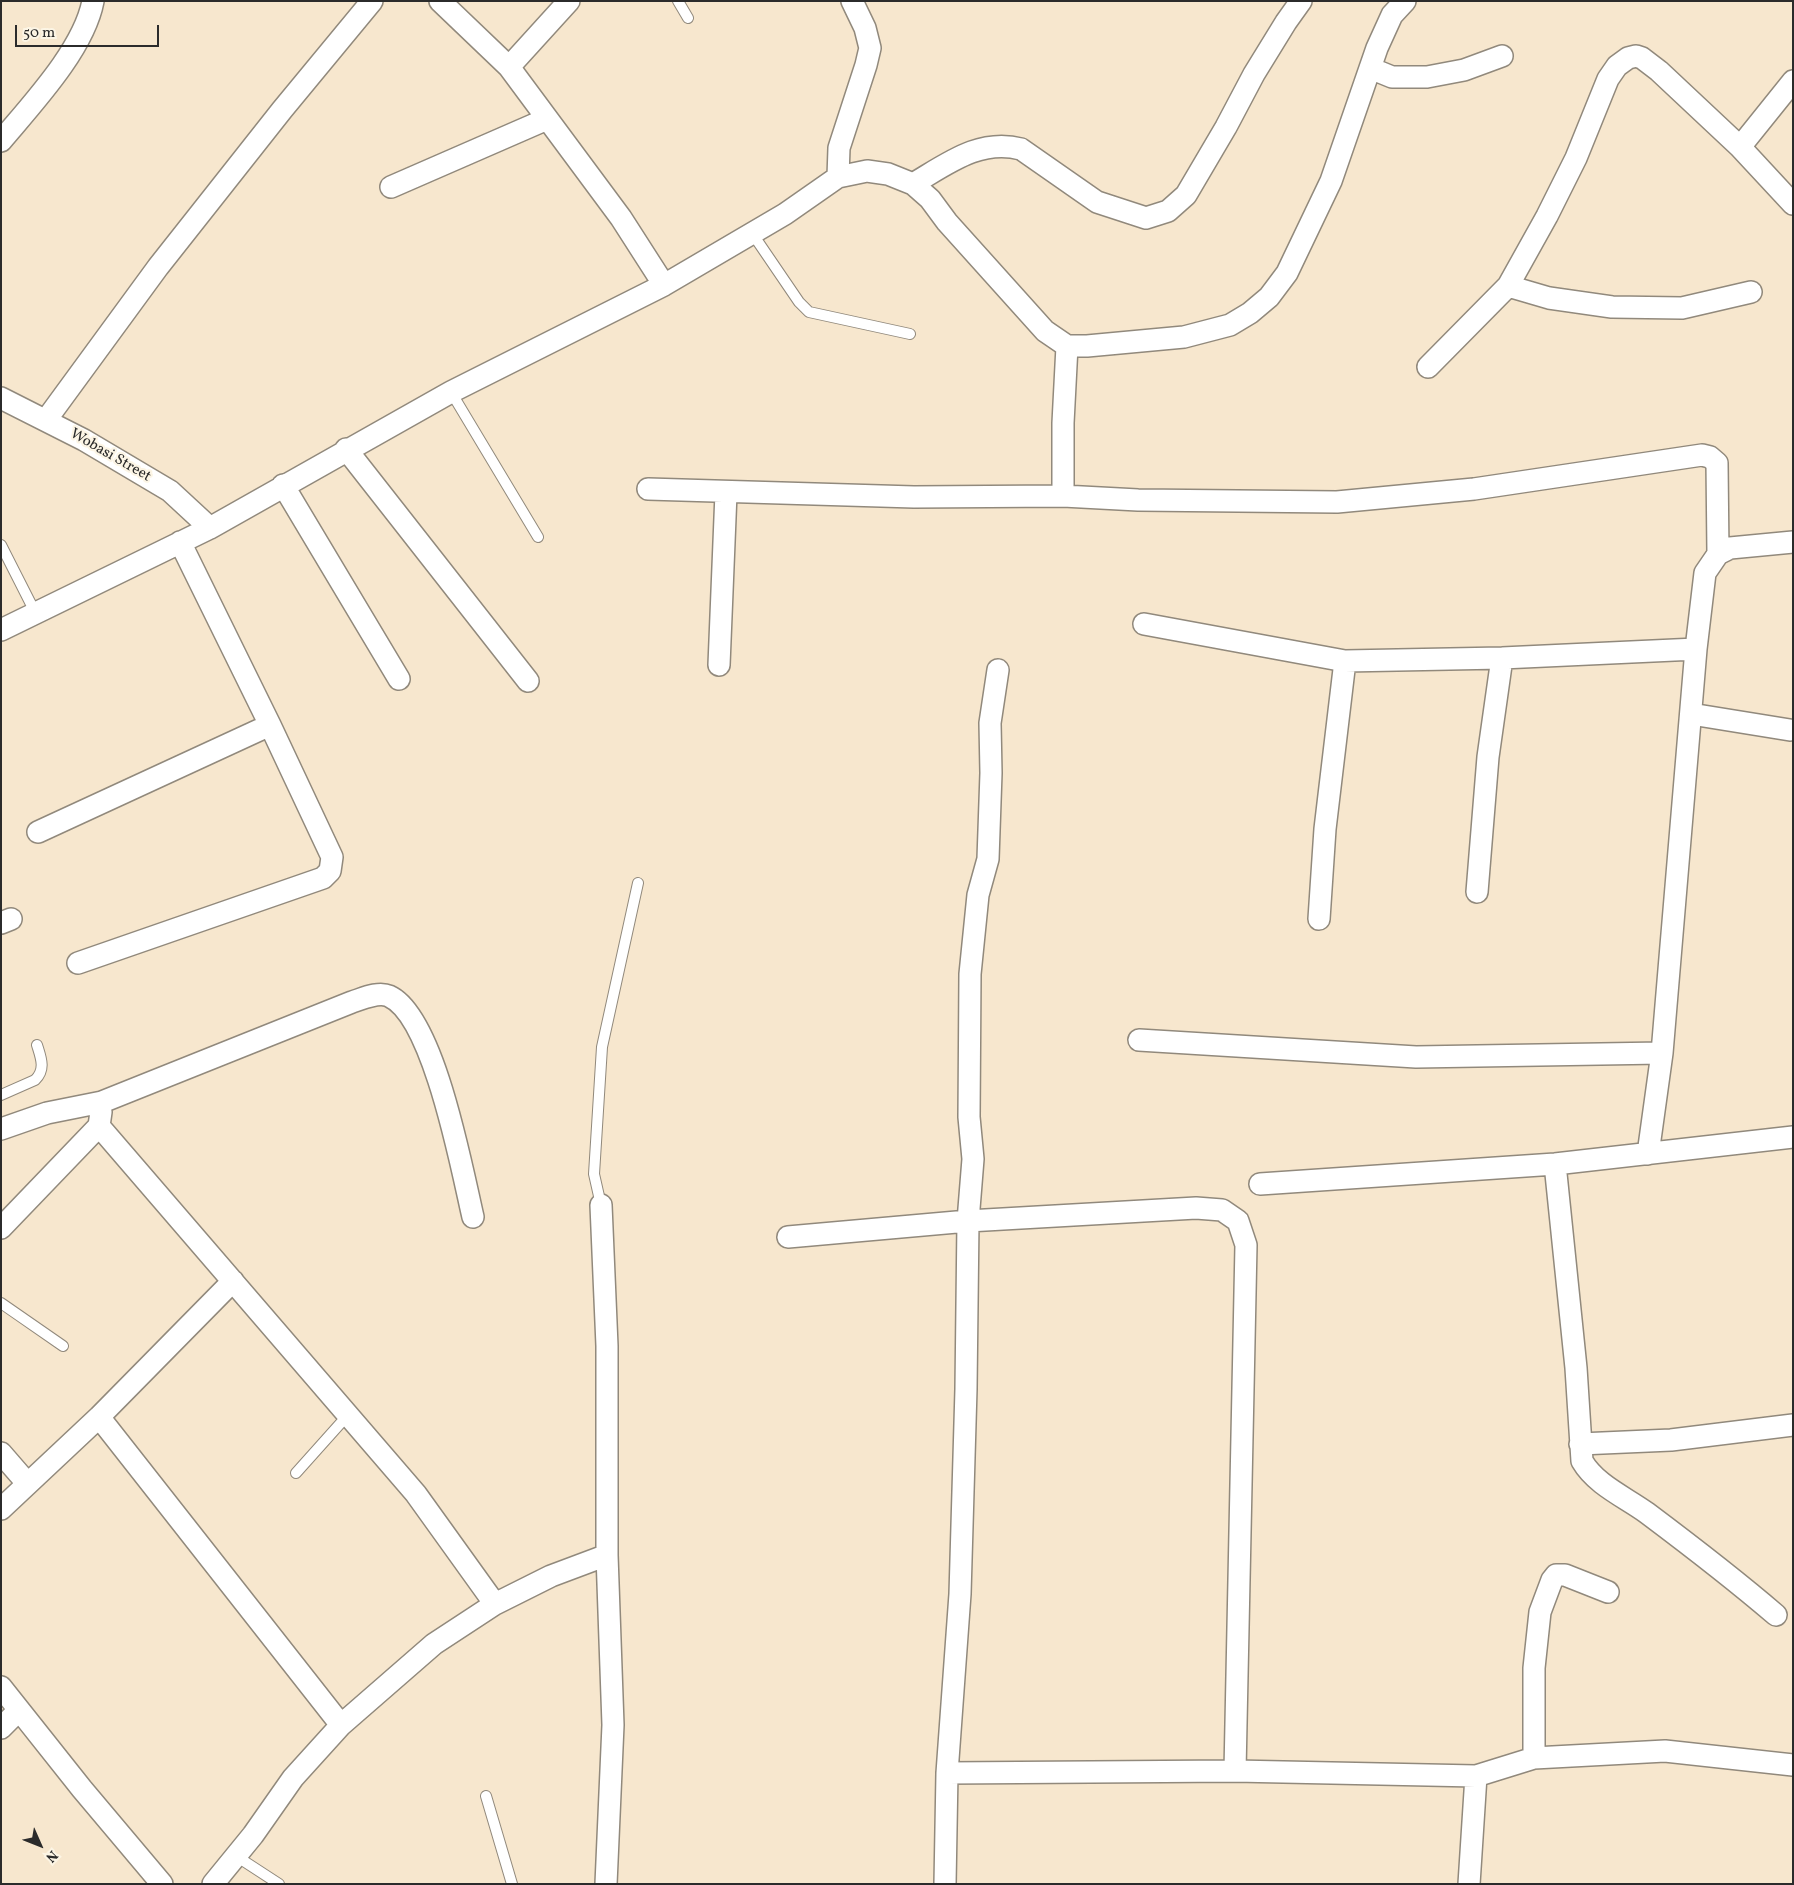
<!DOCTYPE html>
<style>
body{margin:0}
#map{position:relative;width:1794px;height:1885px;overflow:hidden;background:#f7e7ce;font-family:Vollkorn,serif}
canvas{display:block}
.frame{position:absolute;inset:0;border:2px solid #2b2b2b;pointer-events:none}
.north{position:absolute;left:15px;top:1820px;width:50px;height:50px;-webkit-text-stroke:4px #fcf5e5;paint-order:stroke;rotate:134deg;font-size:14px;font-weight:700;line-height:20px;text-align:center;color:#2b2b2b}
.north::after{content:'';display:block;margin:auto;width:18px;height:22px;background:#2b2b2b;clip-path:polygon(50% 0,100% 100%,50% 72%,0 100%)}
.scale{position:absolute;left:15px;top:25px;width:144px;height:22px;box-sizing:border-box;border:2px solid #2b2b2b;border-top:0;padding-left:6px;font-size:15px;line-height:18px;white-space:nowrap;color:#2b2b2b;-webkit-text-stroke:4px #fcf5e5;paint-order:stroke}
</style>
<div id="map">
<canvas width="1794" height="1885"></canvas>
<div class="frame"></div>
<div class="north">N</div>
<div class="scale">50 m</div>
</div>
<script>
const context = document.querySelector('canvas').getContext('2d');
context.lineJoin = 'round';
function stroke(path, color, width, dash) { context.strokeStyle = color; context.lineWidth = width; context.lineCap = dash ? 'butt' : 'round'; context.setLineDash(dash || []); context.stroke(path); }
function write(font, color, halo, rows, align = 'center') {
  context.font = font + ' Vollkorn,serif'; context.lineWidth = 4.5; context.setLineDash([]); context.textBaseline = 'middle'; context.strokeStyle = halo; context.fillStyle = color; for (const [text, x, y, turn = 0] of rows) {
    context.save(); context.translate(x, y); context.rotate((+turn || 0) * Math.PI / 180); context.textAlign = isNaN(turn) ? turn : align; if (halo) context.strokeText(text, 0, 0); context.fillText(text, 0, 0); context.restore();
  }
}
const lane = new Path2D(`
 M678 1 688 18
 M752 233 799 302 809 312 910 334
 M451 392 538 537
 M1 545 35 612
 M1 1095 35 1080C46 1069 41 1058 37 1045
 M601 1205 594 1174 602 1047 638 883
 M1 1303 63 1346
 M296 1473 347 1416
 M486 1796 512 1884
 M236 1856 279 1884`);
const street = new Path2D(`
 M440 1 509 67 621 218 664 285
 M509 67 569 1
 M1370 68 1392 77H1427L1464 70 1502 56
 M1 141C32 104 84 49 93 1
 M1740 147 1793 81
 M838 177 839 148 866 65 870 48 865 28 852 1
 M913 184C947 164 980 138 1021 149L1097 202 1146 218 1168 211 1186 195 1226 127 1254 74 1286 22 1301 1
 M391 187 547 119
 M1508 286 1549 298 1612 307 1682 308 1751 292
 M1428 367 1508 286 1547 216 1576 158 1608 79 1617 66 1628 58 1636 56 1642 58 1659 71 1740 147 1793 204
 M1 398 84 440 170 491 210 528
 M46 420 158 267 282 110 372 1
 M346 449 528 681
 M283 485 399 679
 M648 489 914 497 1063 496 1138 500 1337 502 1474 489 1702 455 1710 457 1717 463 1718 554
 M1063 496V423L1067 346
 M1144 624 1345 661 1502 658 1696 649
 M1 630 210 528 451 392 664 285 785 214 838 177 867 171 888 174 913 184 930 199 947 222 1045 331 1067 346H1087L1184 337 1230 325 1250 313 1269 297 1287 273 1331 181 1377 48 1392 15 1405 1
 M719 665 726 493
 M1691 714 1790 730
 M38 832 270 725
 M1477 892 1488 757 1502 658
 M1319 919 1325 829 1345 661
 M1 923 11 919
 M78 963 323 878 330 871 332 857 270 725 180 542
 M1139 1040 1416 1057 1662 1053
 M99 1126 416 1494 495 1604
 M1 1129 47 1113 102 1102 352 1002C362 999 378 991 389 996 434 1016 462 1170 473 1217
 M1648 1154 1662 1053 1696 649 1705 573 1718 554 1730 548 1793 542
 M1555 1164 1576 1368 1582 1461C1596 1485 1625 1497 1647 1513 1691 1546 1734 1579 1776 1615
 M1260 1184 1555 1164 1793 1137
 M601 1205 607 1346V1555L613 1725 606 1884
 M1 1228 99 1126 101 1112
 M788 1237 968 1221 1196 1208 1222 1210 1238 1221 1246 1245 1235 1771
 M99 1417 341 1725
 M1580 1444 1671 1440 1793 1425
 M1 1453 27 1483
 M1 1509 99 1417 233 1281
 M1 1687 82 1789 162 1884
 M1 1728 19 1710
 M1534 1758V1668L1540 1612 1552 1580 1556 1575H1565L1608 1592
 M947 1773 1235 1771 1476 1776 1534 1758 1665 1751 1793 1765
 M213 1884 253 1835 293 1778 341 1725 434 1644 495 1604 551 1576 607 1555
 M945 1884 947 1773 960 1594 966 1389 968 1221 973 1159 969 1117 970 974 978 895 988 859 991 773 990 723 998 670
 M1469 1884 1476 1776`);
const streetNames = [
 ["Wobasi Street",110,456,30]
];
stroke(lane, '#91897c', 12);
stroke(street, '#91897c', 24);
stroke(lane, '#fff', 10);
stroke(street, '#fff', 21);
write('15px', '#2b2b2b', '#fcf5e5', streetNames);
</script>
